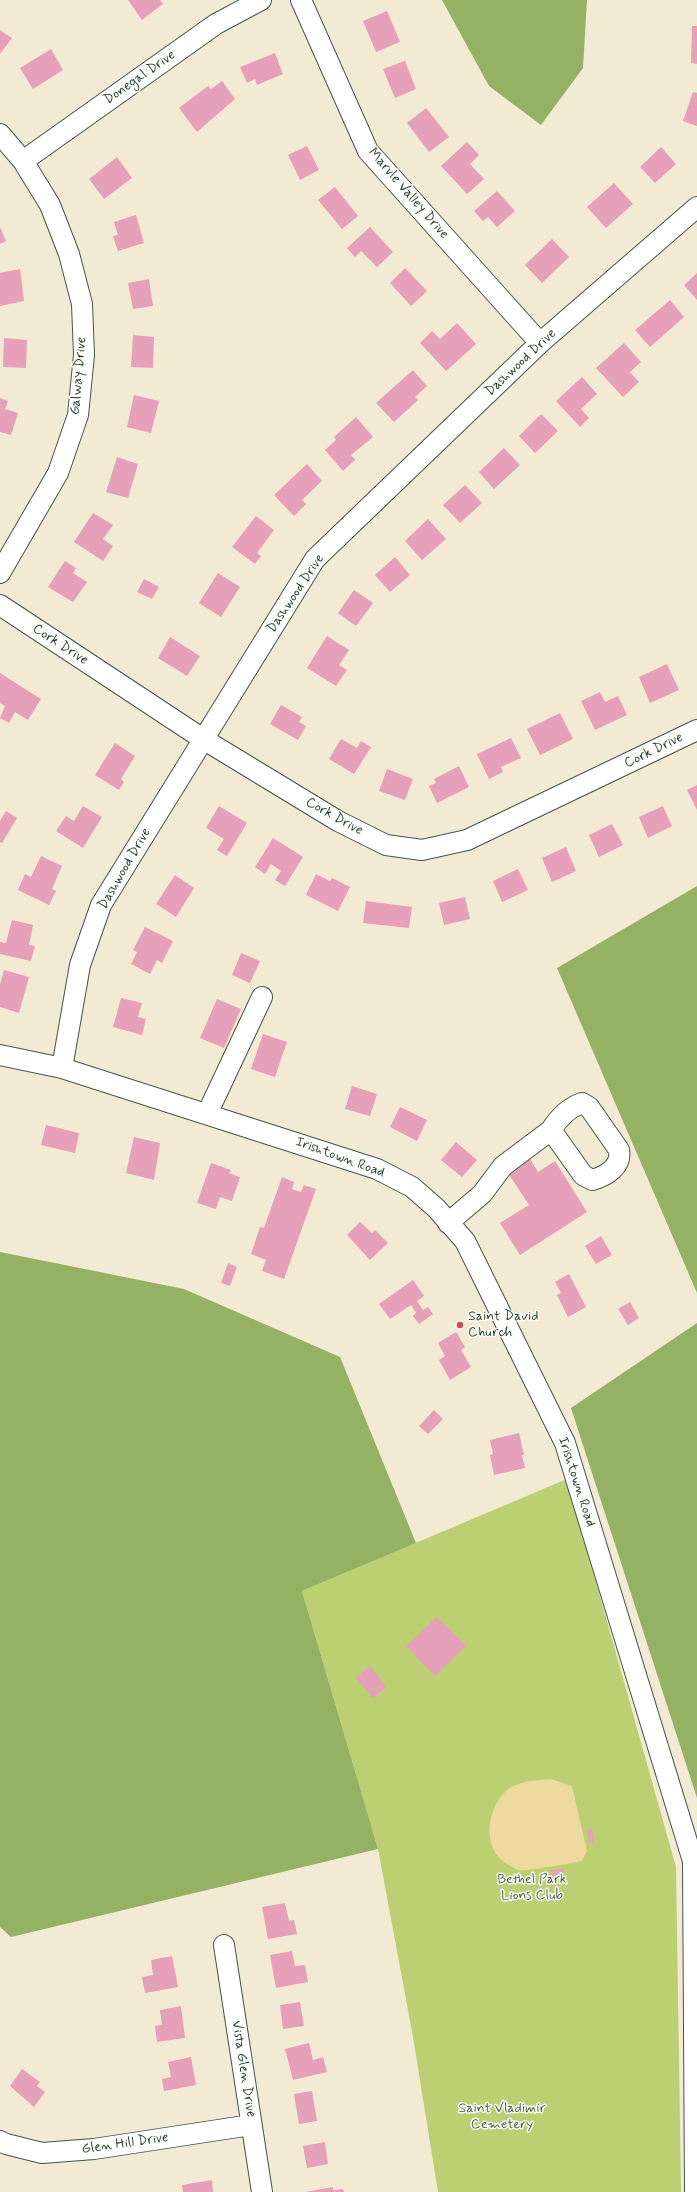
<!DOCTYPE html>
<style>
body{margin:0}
canvas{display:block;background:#f2ead2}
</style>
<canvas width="697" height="2192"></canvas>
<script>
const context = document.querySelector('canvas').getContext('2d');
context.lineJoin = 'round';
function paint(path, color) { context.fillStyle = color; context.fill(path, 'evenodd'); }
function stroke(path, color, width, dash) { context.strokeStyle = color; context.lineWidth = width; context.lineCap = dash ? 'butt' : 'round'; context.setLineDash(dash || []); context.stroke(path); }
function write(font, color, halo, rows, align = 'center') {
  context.font = font + ' Mynerve,sans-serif'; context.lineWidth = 3; context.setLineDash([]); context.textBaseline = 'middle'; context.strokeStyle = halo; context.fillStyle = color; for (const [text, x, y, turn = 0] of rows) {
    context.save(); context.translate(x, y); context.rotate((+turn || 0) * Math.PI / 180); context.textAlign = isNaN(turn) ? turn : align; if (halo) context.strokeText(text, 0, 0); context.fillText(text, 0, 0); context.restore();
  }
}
const green = new Path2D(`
 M567 1479 676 1867 681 2192H438L413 2037 378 1849 302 1591Z`);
const forest = new Path2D(`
 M442 0H587L583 68 541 125 489 86Z
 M697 886V1293L557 968Z
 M0 1252 184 1289 340 1357 416 1543 302 1591 378 1849 11 1937 0 1927Z
 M697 1323V1798L571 1408Z`);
const sand = new Path2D(`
 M551 1779 572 1786 587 1851 582 1861C570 1863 527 1872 518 1870 514 1869 510 1865 507 1864 482 1849 486 1811 505 1792 517 1781 536 1780 551 1779Z`);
const building = new Path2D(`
 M128 0H160L163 4 142 20Z
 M387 11 400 42 376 52 363 21Z
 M692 26H697V64L691 63Z
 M0 30 12 38 0 54Z
 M51 49 63 70 33 89 20 68Z
 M275 53 283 74 257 85 255 79 247 83 240 67Z
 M405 61 416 89 395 98 383 69Z
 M222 81 235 99 197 132 179 108 208 86 211 89Z
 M693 92 697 93V126L683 121Z
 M426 108 449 137 429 152 407 123Z
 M467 142 479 155 470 164 484 179 467 194 441 166Z
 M307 146 319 170 300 180 288 155Z
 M661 147 676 164 655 183 640 167Z
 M117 157 132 178 104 199 89 179Z
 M614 183 633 204 606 228 587 207Z
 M335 187 358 216 342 229 318 200Z
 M497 191 515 211 497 227 488 217 483 221 474 211Z
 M136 215 144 243 118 251 113 236 118 235 114 222Z
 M0 227 6 241 0 244Z
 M370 227 393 252 377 267 361 251 355 257 347 248Z
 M552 239 569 257 542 283 525 265Z
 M405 268 427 291 411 306 390 283Z
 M20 269 24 301 0 306V273Z
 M697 273V300L684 285Z
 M149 279 153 306 133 309 128 283Z
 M670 300 684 317 650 347 635 330Z
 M457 323 476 344 446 371 420 343 432 331 440 339Z
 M133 335 154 337 153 368 131 367Z
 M4 338 27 340 26 368 3 367Z
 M624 343 641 362 630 372 639 382 623 397 596 368Z
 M413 370 427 386 415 397 418 400 394 422 376 403Z
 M582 377 597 394 581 409 589 418 580 427 556 401Z
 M134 395 159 401 151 433 127 427Z
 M0 398 8 401 5 409 18 413 11 435 0 432Z
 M541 414 558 431 535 453 519 436Z
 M356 417 373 437 351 455 355 460 343 471 325 450 336 440 334 437Z
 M504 448 520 465 494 489 479 472Z
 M117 457 138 464 128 498 106 492Z
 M307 464 322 481 302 500 306 504 294 516 274 495Z
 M465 485 482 503 460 523 443 505Z
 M93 513 113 525 103 539 113 546 103 561 74 542Z
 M256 516 274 530 257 553 261 556 255 564 232 547Z
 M428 519 446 539 422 560 405 541Z
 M395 557 410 575 390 592 375 575Z
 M65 561 76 568 73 573 87 582 73 602 48 587Z
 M218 573 240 587 221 617 199 603Z
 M144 579 159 587 152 599 137 592Z
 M354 590 373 603 356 626 338 613Z
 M327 636 349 650 339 665 347 670 336 686 307 668Z
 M170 637 200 656 187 676 158 658Z
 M667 664 679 690 650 703 639 677Z
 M0 673 41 699 28 720 15 712 9 723 0 718 5 706 0 703Z
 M600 692 605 702 618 696 627 715 595 730 581 701Z
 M281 705 302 717 299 722 306 726 298 740 270 724Z
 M560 713 573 739 540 755 527 729Z
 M511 738 521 758 501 767 503 772 489 779 477 754Z
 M341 739 357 748 361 741 371 747 354 774 329 759Z
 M115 743 135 756 121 779 124 782 119 790 95 775Z
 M459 766 469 787 437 803 429 786 436 783 434 779Z
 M387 769 413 779 405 800 379 791Z
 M697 785V810L687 790Z
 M83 806 102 817 83 848 56 831 66 816 74 821Z
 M219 806 247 823 227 856 217 850 224 839 206 828Z
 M663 806 672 826 648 838 639 817Z
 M6 811 17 818 2 843 0 842V821Z
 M612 824 623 845 599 857 589 835Z
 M273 838 303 857 285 886 275 880 281 871 271 864 265 874 255 867Z
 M566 847 576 871 552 882 542 858Z
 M41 856 62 866 52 889 56 891 49 905 18 890 25 874 31 877Z
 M518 869 528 890 502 902 493 881Z
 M316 874 330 881 332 878 350 887 338 911 306 895Z
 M175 875 194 888 176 917 156 904Z
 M465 897 470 919 444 925 439 903Z
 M366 901 412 907 409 928 363 923Z
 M12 920 33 925 29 945 35 946 31 961 0 954V942L6 943Z
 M145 927 173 941 162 963 157 960 150 974 131 964 137 952 133 950Z
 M241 953 260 961 250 983 232 975Z
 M4 970 29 977 19 1013 0 1007V984Z
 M121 998 142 1003 138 1017 146 1019 142 1035 113 1027Z
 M217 999 241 1009 224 1048 200 1038Z
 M263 1034 287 1042 275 1077 251 1069Z
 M352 1086 377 1094 370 1116 345 1109Z
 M400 1107 427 1120 417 1141 390 1127Z
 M46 1125 79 1133 75 1153 41 1145Z
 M134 1137 160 1143 154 1180 126 1173Z
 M456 1142 477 1160 462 1177 441 1160Z
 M530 1159 538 1172 555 1161 587 1212 520 1255 500 1223 529 1205 508 1173Z
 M211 1163 231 1170 229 1173 240 1177 232 1201 220 1197 216 1209 197 1203Z
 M282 1177 294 1182 292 1189 301 1192 304 1185 316 1189 284 1279 262 1271 266 1260 251 1254 260 1227 264 1228Z
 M360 1222 372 1233 375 1230 388 1243 370 1260 347 1235Z
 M601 1236 612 1255 596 1264 585 1246Z
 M228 1263 237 1267 230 1286 221 1283Z
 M569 1274 586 1307 568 1317 557 1295 561 1293 555 1282Z
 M413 1280 424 1296 417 1301 423 1310 428 1307 433 1314 419 1324 413 1316 416 1313 411 1305 390 1319 379 1304Z
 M630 1302 639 1318 628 1325 618 1309Z
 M456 1332 465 1347 461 1350 471 1367 450 1380 439 1360 445 1356 438 1343Z
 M434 1410 443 1419 428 1434 419 1426Z
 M519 1433 524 1455H522L525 1468 494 1475 490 1455 493 1454 490 1440Z
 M437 1617 466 1646 435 1676 406 1646Z
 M370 1666 386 1687 373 1698 356 1678Z
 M592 1829 594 1842 589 1843 587 1830Z
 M564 1869V1874L551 1876 550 1871Z
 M285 1903 289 1921 294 1920 297 1934 268 1939 262 1907Z
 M292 1951 295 1966 305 1965 308 1982 276 1988 270 1955Z
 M172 1956 178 1987 145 1993 142 1977 153 1975 151 1960Z
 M300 2002 304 2026 283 2029 280 2005Z
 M181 2006 185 2038 157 2042 155 2026 162 2025 160 2010Z
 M309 2043 313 2060 323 2057 327 2072 293 2080 285 2049Z
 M191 2057 196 2085 164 2091 162 2079 171 2077 168 2062Z
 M22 2069 40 2082 37 2086 45 2092 34 2107 10 2086Z
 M312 2091 317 2121 299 2124 294 2094Z
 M325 2142 328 2164 307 2168 303 2146Z
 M212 2180 213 2192H183L182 2185Z
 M333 2187V2190L343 2189 344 2192H305Z`);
const minor = new Path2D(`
 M301 0 368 151 540 343
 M0 134 23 161 50 205 69 254 82 304 84 355 78 415 58 473 0 573
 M23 161 216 24 261 0
 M0 605 203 739 338 821 386 845 422 850 467 840 697 730
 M0 1055 62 1068 377 1169 412 1187 436 1208 465 1241 565 1443 693 1861 695 2192
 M62 1068 80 965 101 905 315 559 540 343 697 207
 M207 1114 262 997
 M448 1223 482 1194 503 1166 551 1130 583 1175 592 1180C607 1176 622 1166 619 1150L589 1107 582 1103C568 1108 559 1117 551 1130
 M224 1945 262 2192
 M0 2141 6 2144 42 2153 94 2149 251 2125`);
const markers = [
 [460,1325,4,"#d1495b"]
];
const streetNames = [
 ["Donegal Drive",140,78,-35],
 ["Marvle Valley Drive",408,194,49],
 ["Dashwood Drive",521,363,-43],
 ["Galway Drive",79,376,-85],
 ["Dashwood Drive",296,594,-56],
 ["Cork Drive",60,645,33],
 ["Cork Drive",654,751,-26],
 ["Cork Drive",334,817,29],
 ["Dashwood Drive",125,869,-60],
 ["Irishtown Road",340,1158,20],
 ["Irishtown Road",576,1482,72],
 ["Vista Glen Drive",243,2069,81],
 ["Glen Hill Drive",125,2144,-8]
];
const poiNames = [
 ["Saint David",468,1317],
 ["Church",468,1333]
];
const parkNames = [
 ["Bethel Park",532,1880],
 ["Lions Club",532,1896],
 ["Saint Vladimir",502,2109],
 ["Cemetery",502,2125]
];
paint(green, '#bccf72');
paint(forest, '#95b264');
paint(sand, '#eeda9e');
paint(building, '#e6a0ba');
stroke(minor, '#3f574c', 22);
stroke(minor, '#fff', 20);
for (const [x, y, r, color] of markers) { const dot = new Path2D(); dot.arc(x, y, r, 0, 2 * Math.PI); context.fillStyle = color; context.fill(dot); stroke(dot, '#fdfcf7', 1.5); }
write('14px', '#1f3d34', '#fdfcf7', streetNames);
write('14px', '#1f3d34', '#fdfcf7', poiNames, 'left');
write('14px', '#466244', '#fdfcf7', parkNames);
</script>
